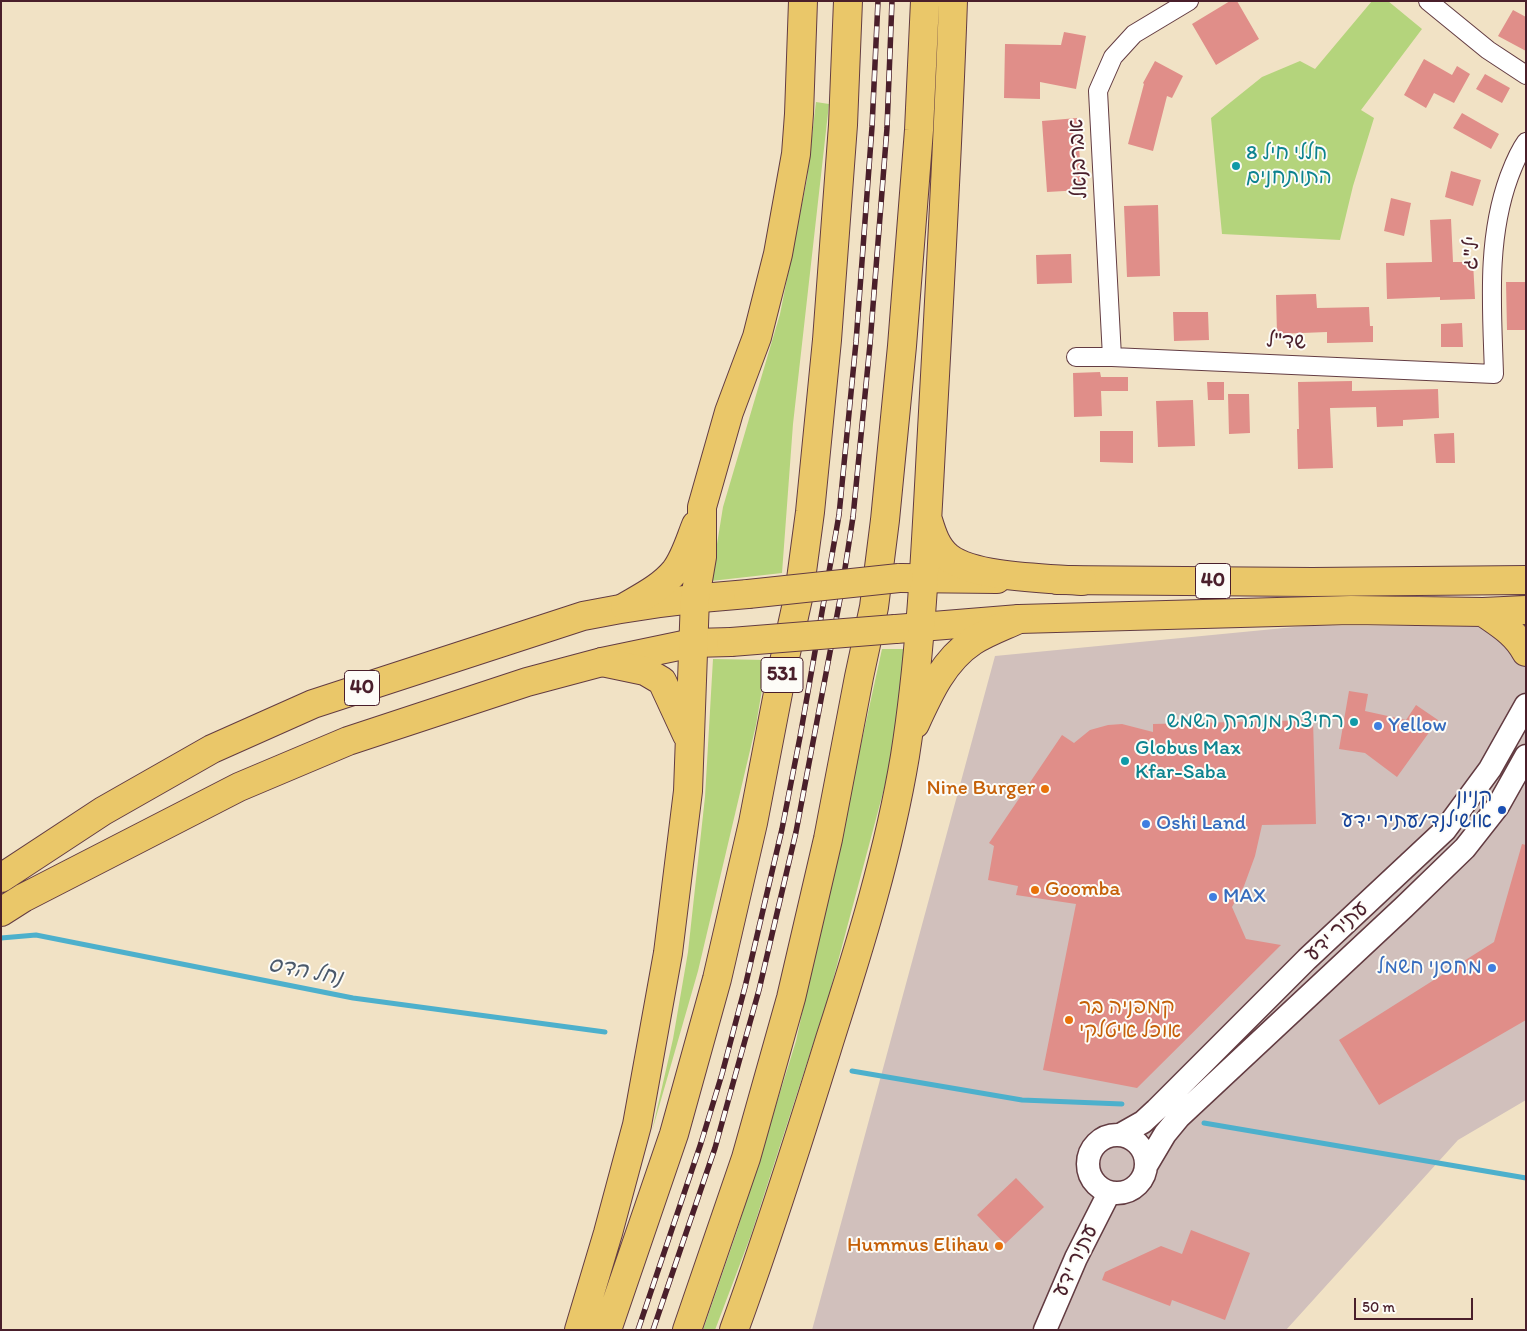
<!DOCTYPE html>
<meta charset="utf-8">
<style>
body{margin:0}
#map{position:relative;width:1527px;height:1331px;overflow:hidden;background:#f1e2c5;font-family:Itim,sans-serif}
canvas{display:block}
.frame{position:absolute;inset:0;border:2px solid #4a1f2b;pointer-events:none}
.scale{position:absolute;left:1354px;top:1298px;width:119px;height:22px;box-sizing:border-box;border:2px solid #4a1f2b;border-top:0;padding-left:6px;font-size:15px;line-height:18px;white-space:nowrap;color:#4a1f2b;-webkit-text-stroke:4px #fdfcf7;paint-order:stroke}
</style>
<div id="map">
<canvas width="1527" height="1331"></canvas>
<div class="frame"></div>
<div class="scale">50 m</div>
</div>
<script>
const context = document.querySelector('canvas').getContext('2d');
context.lineJoin = 'round';
function paint(path, color) { context.fillStyle = color; context.fill(path, 'evenodd'); }
function stroke(path, color, width, dash) { context.strokeStyle = color; context.lineWidth = width; context.lineCap = dash ? 'butt' : 'round'; context.setLineDash(dash || []); context.stroke(path); }
function write(font, color, halo, rows, align = 'center') {
  context.font = font + ' Itim,"Playpen Sans Hebrew",sans-serif'; context.lineWidth = 4; context.setLineDash([]); context.textBaseline = 'middle'; context.strokeStyle = halo; context.fillStyle = color; for (const [text, x, y, turn = 0] of rows) {
    context.save(); context.translate(x, y); context.rotate((+turn || 0) * Math.PI / 180); context.textAlign = isNaN(turn) ? turn : align; if (halo) context.strokeText(text, 0, 0); context.fillText(text, 0, 0); context.restore();
  }
}
const industrial = new Path2D(`
 M1305 626H1526V1100L1458 1140 1286 1330H812L995 656Z`);
const green = new Path2D(`
 M1372 1H1388L1422 29 1361 110 1374 118 1353 186 1340 240 1222 234 1211 118 1262 77 1300 61 1315 69Z
 M816 102 829 104 793 424 782 573 711 581 723 507 780 314 807 179Z
 M882 649H907L889 770 829 995 751 1235 715 1330H703L737 1231 796 1041Z
 M713 659 767 660 756 725 698 971 652 1131 673 1039 688 952 705 797Z`);
const stream = new Path2D(`
 M1 938 36 935 353 998 605 1032
 M852 1071 1022 1100 1122 1104
 M1204 1123 1526 1178`);
const building = new Path2D(`
 M1230 1H1237L1259 39 1216 65 1192 24Z
 M1513 10 1526 17V51L1498 36Z
 M1064 32 1086 36 1076 89 1040 82V99L1004 98 1005 44 1061 45Z
 M1424 59 1452 75 1457 66 1470 74 1454 103 1434 93 1426 108 1404 95Z
 M1155 61 1183 76 1172 98 1167 96 1153 151 1128 144 1144 84 1143 83Z
 M1485 74 1510 88 1502 103 1476 89Z
 M1462 113 1499 134 1491 149 1453 128Z
 M1077 118 1082 190 1047 192 1042 121Z
 M1451 171 1481 180 1473 206 1445 197Z
 M1391 198 1411 203 1404 236 1384 231Z
 M1158 205 1160 276 1127 277 1124 206Z
 M1451 219 1453 262H1473L1475 299 1440 300V297L1387 299 1386 263 1432 262 1430 220Z
 M1071 254 1072 283 1037 284 1036 255Z
 M1506 282H1526V330H1507Z
 M1316 294 1317 308 1369 307 1370 326H1373V342L1327 343V332L1277 334 1276 295Z
 M1173 312H1208L1209 340 1174 341Z
 M1462 323 1463 347H1441V324Z
 M1100 372 1101 377H1128V391H1101L1102 416 1074 417 1073 373Z
 M1352 381V391L1438 389 1439 418 1403 420V426L1377 427 1376 407 1330 408 1333 468 1298 469 1297 429H1299L1298 382Z
 M1207 382H1224V400H1208Z
 M1228 394H1249L1250 433 1229 434Z
 M1193 400 1195 446 1158 447 1156 401Z
 M1100 431H1133V463L1100 462Z
 M1454 433 1455 463H1436L1434 434Z
 M1349 691 1368 694 1365 711 1406 720 1416 705 1438 720 1397 777 1365 753 1339 749Z
 M1313 720 1316 824 1262 825 1255 856 1244 886 1232 907 1246 939 1281 945 1137 1088 1043 1070 1076 904 1016 895 1018 886 988 880 994 846 989 843 1062 735 1074 743 1090 730 1108 725 1122 724 1153 732V724Z
 M1522 844 1526 845V1020L1379 1105 1339 1040 1494 942Z
 M1016 1178 1044 1207 1005 1244 977 1215Z
 M1191 1230 1250 1253 1225 1320 1172 1300 1170 1306 1102 1280 1105 1272 1161 1246 1182 1254Z`);
const minor = new Path2D(`
 M1428 1 1488 50 1526 75
 M1076 357H1112L1494 374C1492 308 1486 240 1509 177 1514 164 1518 153 1526 142
 M1112 357 1098 91 1113 57 1134 34 1189 1`);
const tertiary = new Path2D(`
 M1088 1164a29 29 0 1 1 58 0a29 29 0 1 1-58 0Z
 M1120 1135 1143 1122 1156 1110 1307 959 1445 830 1490 769 1526 705
 M1146 1166 1165 1134 1179 1117 1404 907 1465 848 1498 806 1526 756
 M1045 1330 1076 1258 1109 1193`);
const trunk = new Path2D(`
 M900 578 997 579
 M1057 580 1312 582 1526 580
 M1483 612C1500 624 1516 633 1526 652
 M896 629 1019 619 1351 610 1483 612 1526 610
 M1 878 103 811 212 749 313 704 583 616C637 605 692 598 748 594
 M1 912 23 898 239 787 348 741 527 682 602 662 693 643 731 642`);
const motorway = new Path2D(`
 M928 520C932 533 936 547 948 557 974 578 1047 578 1082 581
 M625 607C642 597 662 587 675 571 685 558 690 540 696 525
 M602 662 645 671 662 681 687 735
 M915 724C929 693 944 660 973 641 987 632 1004 626 1019 619
 M579 1330 608 1233 637 1125 668 953 688 791 695 598 702 557V507L729 412 757 337 778 254 796 154 799 114 803 1
 M607 1330 674 1134 717 979 753 823 784 662 799 594 810 512 827 340 843 125 848 1
 M687 1330 746 1158 791 998 828 839 859 677 874 607 885 520 902 346 919 130 925 1
 M734 1330C769 1234 800 1136 830 1039 860 946 889 852 905 756 922 648 926 538 932 430 940 287 948 144 953 1`);
const rail = new Path2D(`
 M638 1330 701 1143 722 1074 745 987 782 829 800 737 839 515 856 342 872 127 878 1
 M653 1330 715 1148 759 990 796 832 841 594 853 517 870 344 887 128 892 1`);
const trunkBridge = new Path2D(`
 M748 594 899 578
 M731 642 895 629`);
const markers = [
 [1236,166,5,"#0f9aa8"],
 [1354,722,5,"#0f9aa8"],
 [1378,726,5,"#3f7fe0"],
 [1125,761,5,"#0f9aa8"],
 [1045,789,5,"#e8710a"],
 [1502,810,5,"#1a4fb4"],
 [1146,824,5,"#3f7fe0"],
 [1035,890,5,"#e8710a"],
 [1213,897,5,"#3f7fe0"],
 [1492,968,5,"#3f7fe0"],
 [1069,1020,5,"#e8710a"],
 [999,1246,5,"#e8710a"]
];
const shields = [
 [1213,581,35],
 [782,675,42],
 [362,688,35]
];
const shieldNames = [
 ["40",1213,581],
 ["531",782,675],
 ["40",362,688]
];
const cultureNames = [
 ["8 חללי חיל",1246,154],
 ["התותחנים",1246,178],
 ["רחיצת מנהרת השמש",1344,722,"right"],
 ["Globus Max",1135,749],
 ["Kfar-Saba",1135,773]
];
const streetNames = [
 ["אברבנאל",1079,159,-93],
 ["יל\"ג",1472,253,-85],
 ["שד\"ל",1286,342,3],
 ["עתיר ידע",1337,932,-43],
 ["עתיר ידע",1076,1261,-65]
];
const shopNames = [
 ["Yellow",1388,726],
 ["Oshi Land",1156,824],
 ["MAX",1223,897],
 ["מחסני חשמל",1482,968,"right"]
];
const foodNames = [
 ["Nine Burger",1035,789],
 ["Goomba",1045,890,"left"],
 ["קמפניה בר",1079,1008,"left"],
 ["אוכל איטלקי",1079,1032,"left"],
 ["Hummus Elihau",989,1246]
];
const transitNames = [
 ["קניון",1492,798],
 ["אושילנד/עתיר ידע",1492,822]
];
const waterNames = [
 ["נחל הדס",305,972,11]
];
paint(industrial, '#d1c0bc');
paint(green, '#b4d47c');
stroke(stream, '#4db0cc', 5);
paint(building, '#e08e89');
stroke(minor, '#633c42', 20);
stroke(tertiary, '#633c42', 25);
stroke(trunk, '#633c42', 30);
stroke(motorway, '#633c42', 30);
stroke(minor, '#fff', 18);
stroke(tertiary, '#fff', 22);
stroke(trunk, '#eac769', 28);
stroke(motorway, '#eac769', 28);
stroke(rail, '#4a1f2b', 5.5);
stroke(rail, '#fdfcf7', 4, [11]);
stroke(trunkBridge, '#633c42', 30, []);
stroke(trunkBridge, '#eac769', 28);
for (const [x, y, r, color] of markers) { const dot = new Path2D(); dot.arc(x, y, r, 0, 2 * Math.PI); context.fillStyle = color; context.fill(dot); stroke(dot, '#fdfcf7', 2); }
for (const [x, y, w] of shields) { const box = new Path2D(); box.roundRect(x - w / 2, y - 17.5, w, 35, 4); context.fillStyle = '#fdfcf7'; context.fill(box); stroke(box, '#4a1f2b', 1); }
write('bold 20px', '#4a1f2b', null, shieldNames);
write('21px', '#0d838f', '#fdfcf7', cultureNames, 'left');
write('21px', '#4a1f2b', '#fdfcf7', streetNames);
write('21px', '#366cbe', '#fdfcf7', shopNames, 'left');
write('21px', '#c56008', '#fdfcf7', foodNames, 'right');
write('21px', '#164399', '#fdfcf7', transitNames, 'right');
write('italic 22px', '#4b596b', '#fdfcf7', waterNames);
</script>
